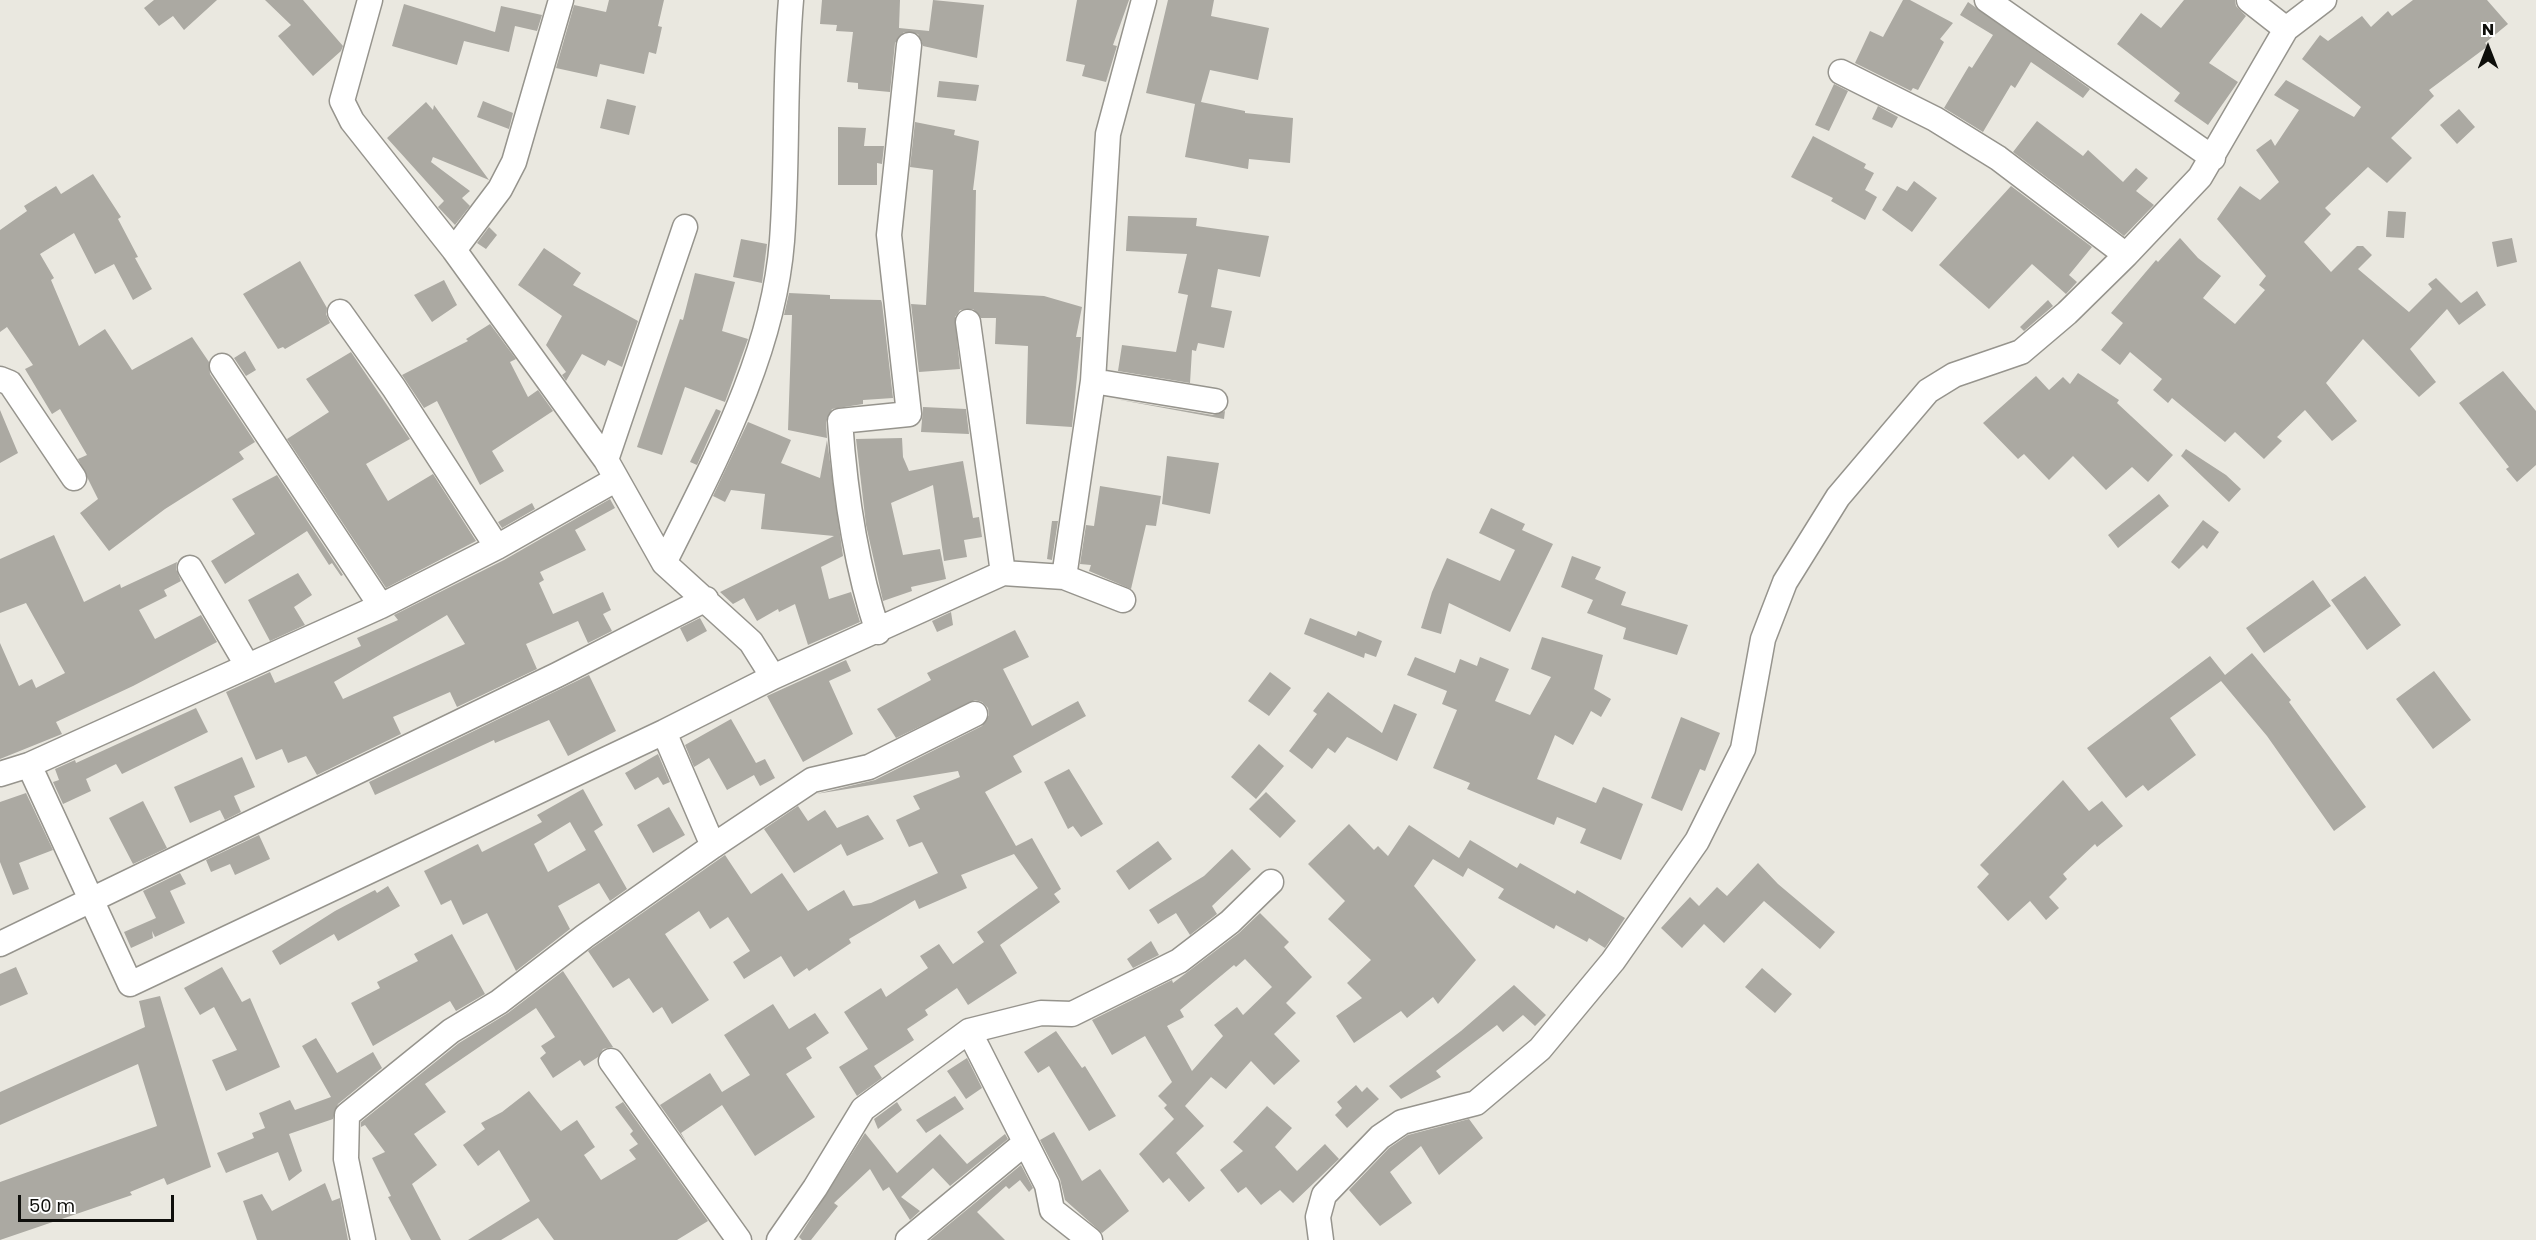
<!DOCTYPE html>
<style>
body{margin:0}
#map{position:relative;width:2536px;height:1240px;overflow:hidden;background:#eae8e0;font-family:Poppins,sans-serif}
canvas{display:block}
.north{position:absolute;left:2458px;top:18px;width:60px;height:60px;-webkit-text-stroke:4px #fff;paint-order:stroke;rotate:0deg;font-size:16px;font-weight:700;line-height:24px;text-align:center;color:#0e0e0b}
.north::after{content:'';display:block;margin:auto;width:21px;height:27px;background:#0e0e0b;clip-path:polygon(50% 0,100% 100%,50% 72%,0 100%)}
.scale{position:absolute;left:18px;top:1195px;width:156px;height:27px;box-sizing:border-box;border:3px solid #0e0e0b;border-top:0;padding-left:8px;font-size:18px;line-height:21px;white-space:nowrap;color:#0e0e0b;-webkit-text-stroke:4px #fff;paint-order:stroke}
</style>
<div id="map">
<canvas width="2536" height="1240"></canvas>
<div class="north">N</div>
<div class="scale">50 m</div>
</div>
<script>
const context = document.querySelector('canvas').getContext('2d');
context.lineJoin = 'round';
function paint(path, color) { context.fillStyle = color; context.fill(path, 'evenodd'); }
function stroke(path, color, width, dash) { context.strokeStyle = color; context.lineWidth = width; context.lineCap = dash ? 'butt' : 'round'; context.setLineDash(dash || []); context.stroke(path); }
const building = new Path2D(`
 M154 0H217L184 30 173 16 159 26 144 8Z
 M265 0H303L343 46 341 51 313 76 278 36 291 25Z
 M609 0H664L658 26 662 27 656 54 649 52 644 74 600 64 597 77 556 68 574 5 606 12Z
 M822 0H900L899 28 929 31 933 0 984 5 977 58 923 46 918 34 904 32 895 43 890 92 858 89V83L847 82 853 32 836 31 837 25 820 24Z
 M1077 0H1129L1113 45 1117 46 1106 82 1082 76 1085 65 1066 61Z
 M1168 0H1214L1211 16 1269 28 1258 80 1210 70 1201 102 1245 111V113L1293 118 1290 163 1249 159 1248 169 1185 157 1195 104 1146 93Z
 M1903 0H1910L1953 23 1940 39 1944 42 1918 90 1913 88 1911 91 1855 63 1870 31 1883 37Z
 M2184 0H2235L2236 6 2246 16 2209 63 2238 82 2208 125 2174 101 2180 93 2117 44 2141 13 2161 28Z
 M2413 0H2487L2508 24 2485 43 2488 46 2429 90 2434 96 2391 138 2412 158 2387 183 2368 167 2325 208 2331 214 2304 242 2331 272 2357 246H2363L2372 255 2358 269 2409 312 2432 289 2428 284 2436 278 2461 303 2477 291 2486 305 2459 325 2447 309 2410 349 2436 382 2419 397 2363 339 2326 383 2357 421 2332 441 2305 410 2277 437 2282 441 2264 459 2235 432 2225 442 2172 398 2168 403 2153 390 2162 379 2130 352 2120 365 2101 350 2123 323 2111 313 2156 260 2158 262 2180 238 2198 258 2221 276 2203 298 2235 324 2265 290 2259 285 2266 276 2217 219 2240 186 2260 200 2279 182 2256 150 2271 139 2275 146 2299 110 2274 95 2286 80 2354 117 2361 107 2302 59 2320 35 2328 41 2362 16 2371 27 2388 11 2392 16Z
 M1968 2 2090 89 2083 98 2031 62 2015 88 2011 85 1983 132 1944 108 1969 66 1972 68 1993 35 1960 15Z
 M404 4 495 32 501 6 542 15 537 31 515 26 509 52 464 41 457 65 392 46Z
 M939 81 979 85 976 101 937 97Z
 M1834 84 1848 91 1829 131 1815 125Z
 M607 99 636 106 629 135 600 128Z
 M483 101 513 113 509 129 477 117Z
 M426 102 433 110 434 105 489 180 433 157 431 162 470 191 462 198 470 206 455 225 438 207 444 201 387 138Z
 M1878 106 1898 117 1892 128 1872 119Z
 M2459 109 2475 127 2457 144 2440 125Z
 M2037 121 2083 156 2088 150 2123 182 2136 168 2148 178 2136 191 2154 205 2124 236 2013 152Z
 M915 122 955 130 954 135 979 141 973 190H976L974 292 1044 296 1082 307 1076 337H1081L1072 427 1026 424 1028 346 995 344 996 318H981L973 309 960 310 955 317 960 369 919 372 911 304 926 305 933 170 910 167Z
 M838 127 866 128 864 146H884L882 164 877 163V185H838Z
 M1813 136 1866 164 1864 168 1874 173 1865 190 1877 197 1865 220 1831 201 1833 198 1791 177Z
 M93 174 121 217 118 219 138 257 135 258 152 289 133 300 114 264 95 274 74 233 40 254 54 278 51 280 79 346 105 329 132 370 192 337 209 362 210 374 255 442 239 452 244 459 165 509 109 551 80 513 98 499 78 459 87 455 60 409 52 414 25 369 33 365 7 327 0 332V230L27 211 24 206 56 186 61 194Z
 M1914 181 1937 198 1912 232 1882 210 1897 186 1907 191Z
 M2011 186 2092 247 2069 275 2077 282 2066 294 2032 264 1989 309 1939 265Z
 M2388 211 2406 212 2404 238 2386 237Z
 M1128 216 1197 218 1196 226 1269 236 1260 277 1218 269 1211 307 1232 311 1224 348 1198 343 1196 351 1192 350 1190 383 1118 371 1122 345 1176 352 1188 295 1178 293 1187 254 1126 251Z
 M489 227 497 235 486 249 477 243Z
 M2512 238 2517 262 2497 267 2492 242Z
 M741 239 767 244 762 283 733 277Z
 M544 248 581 273 573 285 638 321 622 367 608 360 605 366 582 354 566 381 562 375 566 372 546 345 562 316 518 285Z
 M300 261 327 308 326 314 330 323 285 349 283 347 278 349 243 294Z
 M695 273 735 282 722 331 748 339 725 402 685 387 662 455 637 447 680 319 683 320Z
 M444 280 457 305 432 322 414 295Z
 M789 293 830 295V299L881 300 882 303 893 398 863 400V404L832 409 826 422 827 438 788 430 792 315H784Z
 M2048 300 2053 306 2024 331 2020 327Z
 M490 324 516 359 510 362 528 397 538 390 553 411 492 451 504 471 480 485 437 401 424 408 402 375 468 341 466 339Z
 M245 351 256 370 246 376 234 358Z
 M351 352 410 439 366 464 388 501 433 474 476 541 386 588 287 439 329 412 306 379Z
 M2503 371 2536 411V465L2517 482 2506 469 2509 467 2459 403Z
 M2078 373 2119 400 2117 403 2173 455 2148 482 2132 467 2106 490 2073 456 2049 480 2024 454 2018 459 1983 423 2036 376 2049 390 2063 377 2070 384Z
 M1115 399 1213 415 1225 411 1224 419Z
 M923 407 966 409 969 434 921 432Z
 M716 409 721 411 697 465 690 462Z
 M0 410 18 453 0 463Z
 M748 422 791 440 781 463 820 478 827 440 843 556 821 567 829 599 851 592 860 622 808 645 795 604 779 612 778 609 757 621 744 598 733 604 720 592 834 536 761 529 765 494 731 490 725 502 713 496Z
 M902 438 903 457 909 471 963 461 973 518 979 517 982 537 964 540 967 557 944 561 933 485 891 503 903 555 940 549 946 579 911 587 912 591 883 601 866 525 856 439Z
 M2186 449 2226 475 2241 489 2229 502 2181 456Z
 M1167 456 1219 463 1210 514 1162 504Z
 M277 475 343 575 341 576 332 563 329 565 307 531 225 584 211 561 255 534 232 499Z
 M1100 486 1161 496 1156 526 1146 525 1131 589 1089 571 1091 565 1080 564 1086 525 1094 526Z
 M2159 494 2169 506 2118 548 2108 535Z
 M610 499 615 508 575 530 586 550 540 572 544 580 539 583 553 614 603 592 611 610 603 614 612 631 588 643 578 621 526 644 537 669 457 707 450 692 393 717 401 734 317 775 306 756 288 763 282 749 256 760 226 692 270 672 275 683 361 646 357 638 398 620 394 615 504 560ZM447 615 465 644 343 699 334 682Z
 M532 503 535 509 502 528 498 522Z
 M1491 508 1525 524 1522 530 1553 544 1510 632 1449 603 1441 634 1421 628 1432 592 1447 558 1500 581 1515 550 1479 533Z
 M2203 520 2219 532 2207 549 2203 545 2179 569 2171 562Z
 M1052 521H1058L1052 560 1047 559Z
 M54 535 84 602 120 584 121 588 177 562 176 569 181 581 164 590 167 596 139 610 155 639 201 615 217 642 133 686 56 722 62 734 0 759V643L19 686 32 679 36 688 65 673 26 603 0 613V559Z
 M1572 556 1601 567 1595 579 1626 592 1621 605 1688 625 1677 655 1623 639 1626 628 1587 613 1593 600 1561 587Z
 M298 573 312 595 294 607 305 625 270 641 248 600Z
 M2365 576 2401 625 2367 650 2331 600Z
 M2313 580 2331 606 2264 653 2246 628Z
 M951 612 953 625 937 632 932 621Z
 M700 618 707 631 687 642 680 628Z
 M1310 618 1356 636 1358 631 1382 641 1376 657 1365 653 1364 658 1304 634Z
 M1015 630 1029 657 1003 669 1032 726 1078 701 1086 716 1013 756 1022 772 985 792 1016 846 1032 838 1061 889 1054 894 1060 902 1000 945 1017 973 968 1005 957 988 925 1010 928 1015 907 1029 914 1040 874 1066 882 1078 857 1096 839 1067 868 1049 844 1012 881 988 886 997 928 968 920 956 939 944 953 964 984 942 977 932 1038 888 1014 854 961 875 967 888 919 909 915 900 849 939 851 943 809 971 807 968 794 977 781 956 744 979 733 962 750 951 728 917 710 929 699 911 665 934 709 1000 672 1024 662 1007 653 1013 629 978 613 988 588 951 725 855 751 894 782 873 808 911 844 890 853 906 871 903 938 873 922 842 909 847 896 820 920 809 913 796 960 777 958 771 816 794 875 780 982 726 989 715 988 708 982 702 975 700 896 738 877 709 931 680 927 673Z
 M1542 637 1603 655 1594 689 1611 699 1601 717 1591 711 1573 745 1555 735 1537 779 1596 803 1603 787 1643 804 1621 860 1580 843 1586 829 1557 817 1554 825 1467 789 1470 783 1433 768 1457 710 1442 704 1447 691 1407 675 1415 657 1455 673 1460 659 1477 666 1480 657 1509 669 1495 701 1530 715 1551 677 1531 669Z
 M2252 653 2291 700 2289 702 2366 807 2334 831 2267 736 2221 681 2170 718 2196 755 2148 791 2143 785 2126 798 2087 748 2210 656 2225 675Z
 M846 660 851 671 829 681 853 734 803 762 767 696Z
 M2434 671 2471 720 2433 749 2396 699Z
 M1270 672 1291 688 1269 716 1248 701Z
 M589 675 616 731 568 756 549 720 495 743 494 740 375 795 369 782Z
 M1328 692 1382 733 1394 704 1417 714 1397 761 1347 737 1335 753 1328 748 1312 769 1289 751 1317 714 1313 711Z
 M196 708 208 732 122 774 116 764 86 779 91 791 63 804 53 782 59 780 55 769 75 760 76 763Z
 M1681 717 1720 733 1705 771 1700 769 1682 811 1651 798Z
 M731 719 756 763 765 759 775 778 760 786 754 775 727 790 709 758 694 767 685 745Z
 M1259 744 1284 766 1256 799 1231 777Z
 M658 754 670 782 663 785 658 777 635 790 625 773Z
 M242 757 255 787 234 796 241 812 225 820 220 810 190 823 174 787Z
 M1069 769 1103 824 1081 837 1073 826 1068 829 1044 782Z
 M2063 780 2089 811 2102 801 2123 826 2097 847 2095 844 2063 874 2067 879 2049 897 2059 908 2046 920 2030 901 2008 921 1977 887 1989 874 1980 865Z
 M583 789 603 825 594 831 627 889 610 901 599 883 558 906 570 929 516 971 487 913 463 925 451 900 441 905 424 871 478 844 482 852 542 822 537 815ZM570 822 586 850 548 872 534 844Z
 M1266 792 1296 821 1280 838 1249 809Z
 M26 793 53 850 19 863 29 889 13 895 0 862V802Z
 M143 801 167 848 133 864 109 818Z
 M798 806 808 821 825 810 837 828 868 815 884 839 847 856 841 844 794 873 764 829Z
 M669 807 685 835 653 853 637 825Z
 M1349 824 1374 850 1378 846 1388 856 1409 825 1459 858 1470 840 1517 868 1520 863 1575 894 1577 890 1625 918 1605 948 1589 938 1587 942 1556 925 1554 929 1498 898 1504 889 1468 868 1463 877 1433 859 1414 886 1476 960 1438 1004 1433 997 1407 1018 1401 1011 1354 1043 1336 1016 1362 998 1347 983 1371 960 1328 919 1345 901 1308 864Z
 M259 835 270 859 235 875 230 864 211 872 206 860Z
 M1158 841 1172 859 1129 890 1116 871Z
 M1232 849 1251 869 1212 906 1217 914 1190 935 1176 913 1158 924 1149 910 1204 876Z
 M1758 863 1778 884 1835 932 1820 949 1764 901 1724 943 1704 924 1682 948 1661 928 1690 897 1699 906 1717 887 1727 896Z
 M180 873 186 884 170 891 185 923 155 937 152 931 153 938 131 948 124 932 156 918 143 891Z
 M388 886 400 906 338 941 334 934 280 965 272 951 335 911 375 890 377 893Z
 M1260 913 1289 942 1284 947 1312 977 1286 1003 1296 1013 1274 1034 1300 1061 1274 1085 1251 1061 1226 1089 1211 1077 1185 1106 1204 1126 1176 1153 1205 1188 1189 1202 1169 1178 1163 1183 1139 1154 1174 1119 1164 1108 1167 1105 1158 1096 1172 1082 1145 1036 1112 1055 1092 1020 1172 980 1173 983 1239 933ZM1245 959 1272 987 1243 1015 1237 1007 1214 1025 1223 1036 1192 1071 1167 1026 1184 1017 1180 1010 1234 965 1236 967Z
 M452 934 485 994 456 1011 450 1001 373 1046 351 1003 380 988 377 982 418 961 414 954Z
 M1151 941 1159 955 1133 968 1127 959Z
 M16 967 28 994 0 1006V974Z
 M222 967 242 1002 250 998 280 1067 226 1091 212 1060 237 1050 214 1007 200 1015 184 988Z
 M1762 968 1792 994 1775 1013 1745 987Z
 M563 971 613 1047 603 1049 598 1057 584 1066 580 1060 553 1078 540 1058 546 1053 541 1046 555 1037 536 1008 425 1084 446 1112 414 1134 437 1165 412 1184 441 1240H411L388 1197 391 1196 372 1158 385 1152 365 1125 361 1127V1122L459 1043 508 1013Z
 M1514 985 1546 1015 1535 1026 1523 1015 1503 1032 1497 1025 1436 1071 1441 1077 1401 1099 1389 1086 1461 1031Z
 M160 996 211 1167 167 1185 164 1178 130 1192 132 1195 0 1240V1182L157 1126 138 1064 0 1125V1092L145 1027 139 1001Z
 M773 1004 789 1029 815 1013 829 1033 806 1048 812 1058 786 1074 815 1117 755 1156 722 1105 681 1133 687 1143 647 1087 660 1105 710 1073 722 1092 750 1075 724 1035Z
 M1056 1031 1082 1068 1085 1066 1116 1116 1089 1131 1049 1066 1038 1073 1024 1052Z
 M316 1038 337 1073 373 1052 382 1068 338 1104 333 1119 289 1134 302 1171 289 1181 278 1152 226 1173 217 1153 254 1138 252 1133 265 1128 259 1113 290 1100 295 1110 331 1097 302 1046Z
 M967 1058 982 1088 966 1099 947 1071Z
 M1356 1085 1362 1092 1367 1087 1379 1099 1347 1128 1335 1115 1342 1108 1337 1102Z
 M529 1091 561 1131 577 1120 595 1147 584 1155 601 1180 636 1159 629 1150 638 1144 630 1134 633 1131 615 1107 623 1102 708 1221 677 1240H554L538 1218 501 1240H468L530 1201 499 1150 478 1166 463 1145 485 1129 481 1123 502 1112Z
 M955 1096 964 1109 926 1133 916 1120Z
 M897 1102 902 1110 878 1129 874 1119Z
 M1267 1106 1292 1128 1275 1147 1297 1171 1325 1144 1339 1159 1293 1203 1280 1190 1261 1205 1246 1187 1238 1193 1220 1170 1243 1151 1233 1142Z
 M1469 1119 1483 1138 1439 1175 1421 1146 1390 1172 1412 1203 1380 1226 1349 1190 1389 1148 1408 1135Z
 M1054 1132 1082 1181 1100 1169 1129 1211 1102 1233 1065 1200 1060 1179 1040 1140Z
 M865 1133 897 1173 940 1134 967 1164 1005 1134 1008 1139 950 1186 933 1168 901 1197 920 1211 910 1220 889 1187 883 1191 870 1169 834 1203 838 1206 811 1240H802L799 1237Z
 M1021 1165 1033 1188 1029 1192 1020 1180 1009 1189 1006 1186 977 1212 1005 1240H930Z
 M325 1183 332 1201 340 1198 348 1240H257L243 1201 262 1194 272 1211Z`);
const street = new Path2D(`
 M370 0 342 101 352 121 454 250 606 460 664 563 751 642 773 677
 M1987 0 2213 158
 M2249 0 2286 29
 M1841 72 1935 119 1998 158 2126 255
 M454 250 500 189 514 162 561 0
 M340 312 394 388 497 547
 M968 322 1003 573
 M222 366 381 606
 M0 379 10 383 74 478
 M1093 381 1215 401
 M606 460 685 227
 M664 563C714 462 773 356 782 241 788 161 784 80 791 0
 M190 568 247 665
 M1064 577 1093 381 1108 134 1144 0
 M878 632C855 563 845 493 840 421L909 414 889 235 909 45
 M664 732 713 846
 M29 765 130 984 664 732 773 677 1003 573 1064 577 1123 600
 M0 774 29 765 381 606 497 547 615 480
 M0 944 557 675 706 599
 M969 1031 1047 1185 1052 1210 1090 1240
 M611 1061 739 1240
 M363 1240 346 1159 347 1115 451 1031 499 1002 585 936 713 846 812 780 869 767 975 714
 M779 1240 815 1188 863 1109 969 1031 1041 1013 1072 1014 1179 961 1230 922 1271 882
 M908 1240 1025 1143
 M1321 1240 1318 1217 1324 1195 1380 1137 1402 1122 1476 1103 1540 1049 1613 961 1697 841 1743 749 1763 639 1785 582 1838 497 1928 391 1954 375 2021 352 2067 313 2126 255 2200 177 2286 29 2324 0`);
paint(building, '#aba9a2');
stroke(street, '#96948d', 27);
stroke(street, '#fff', 24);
</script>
